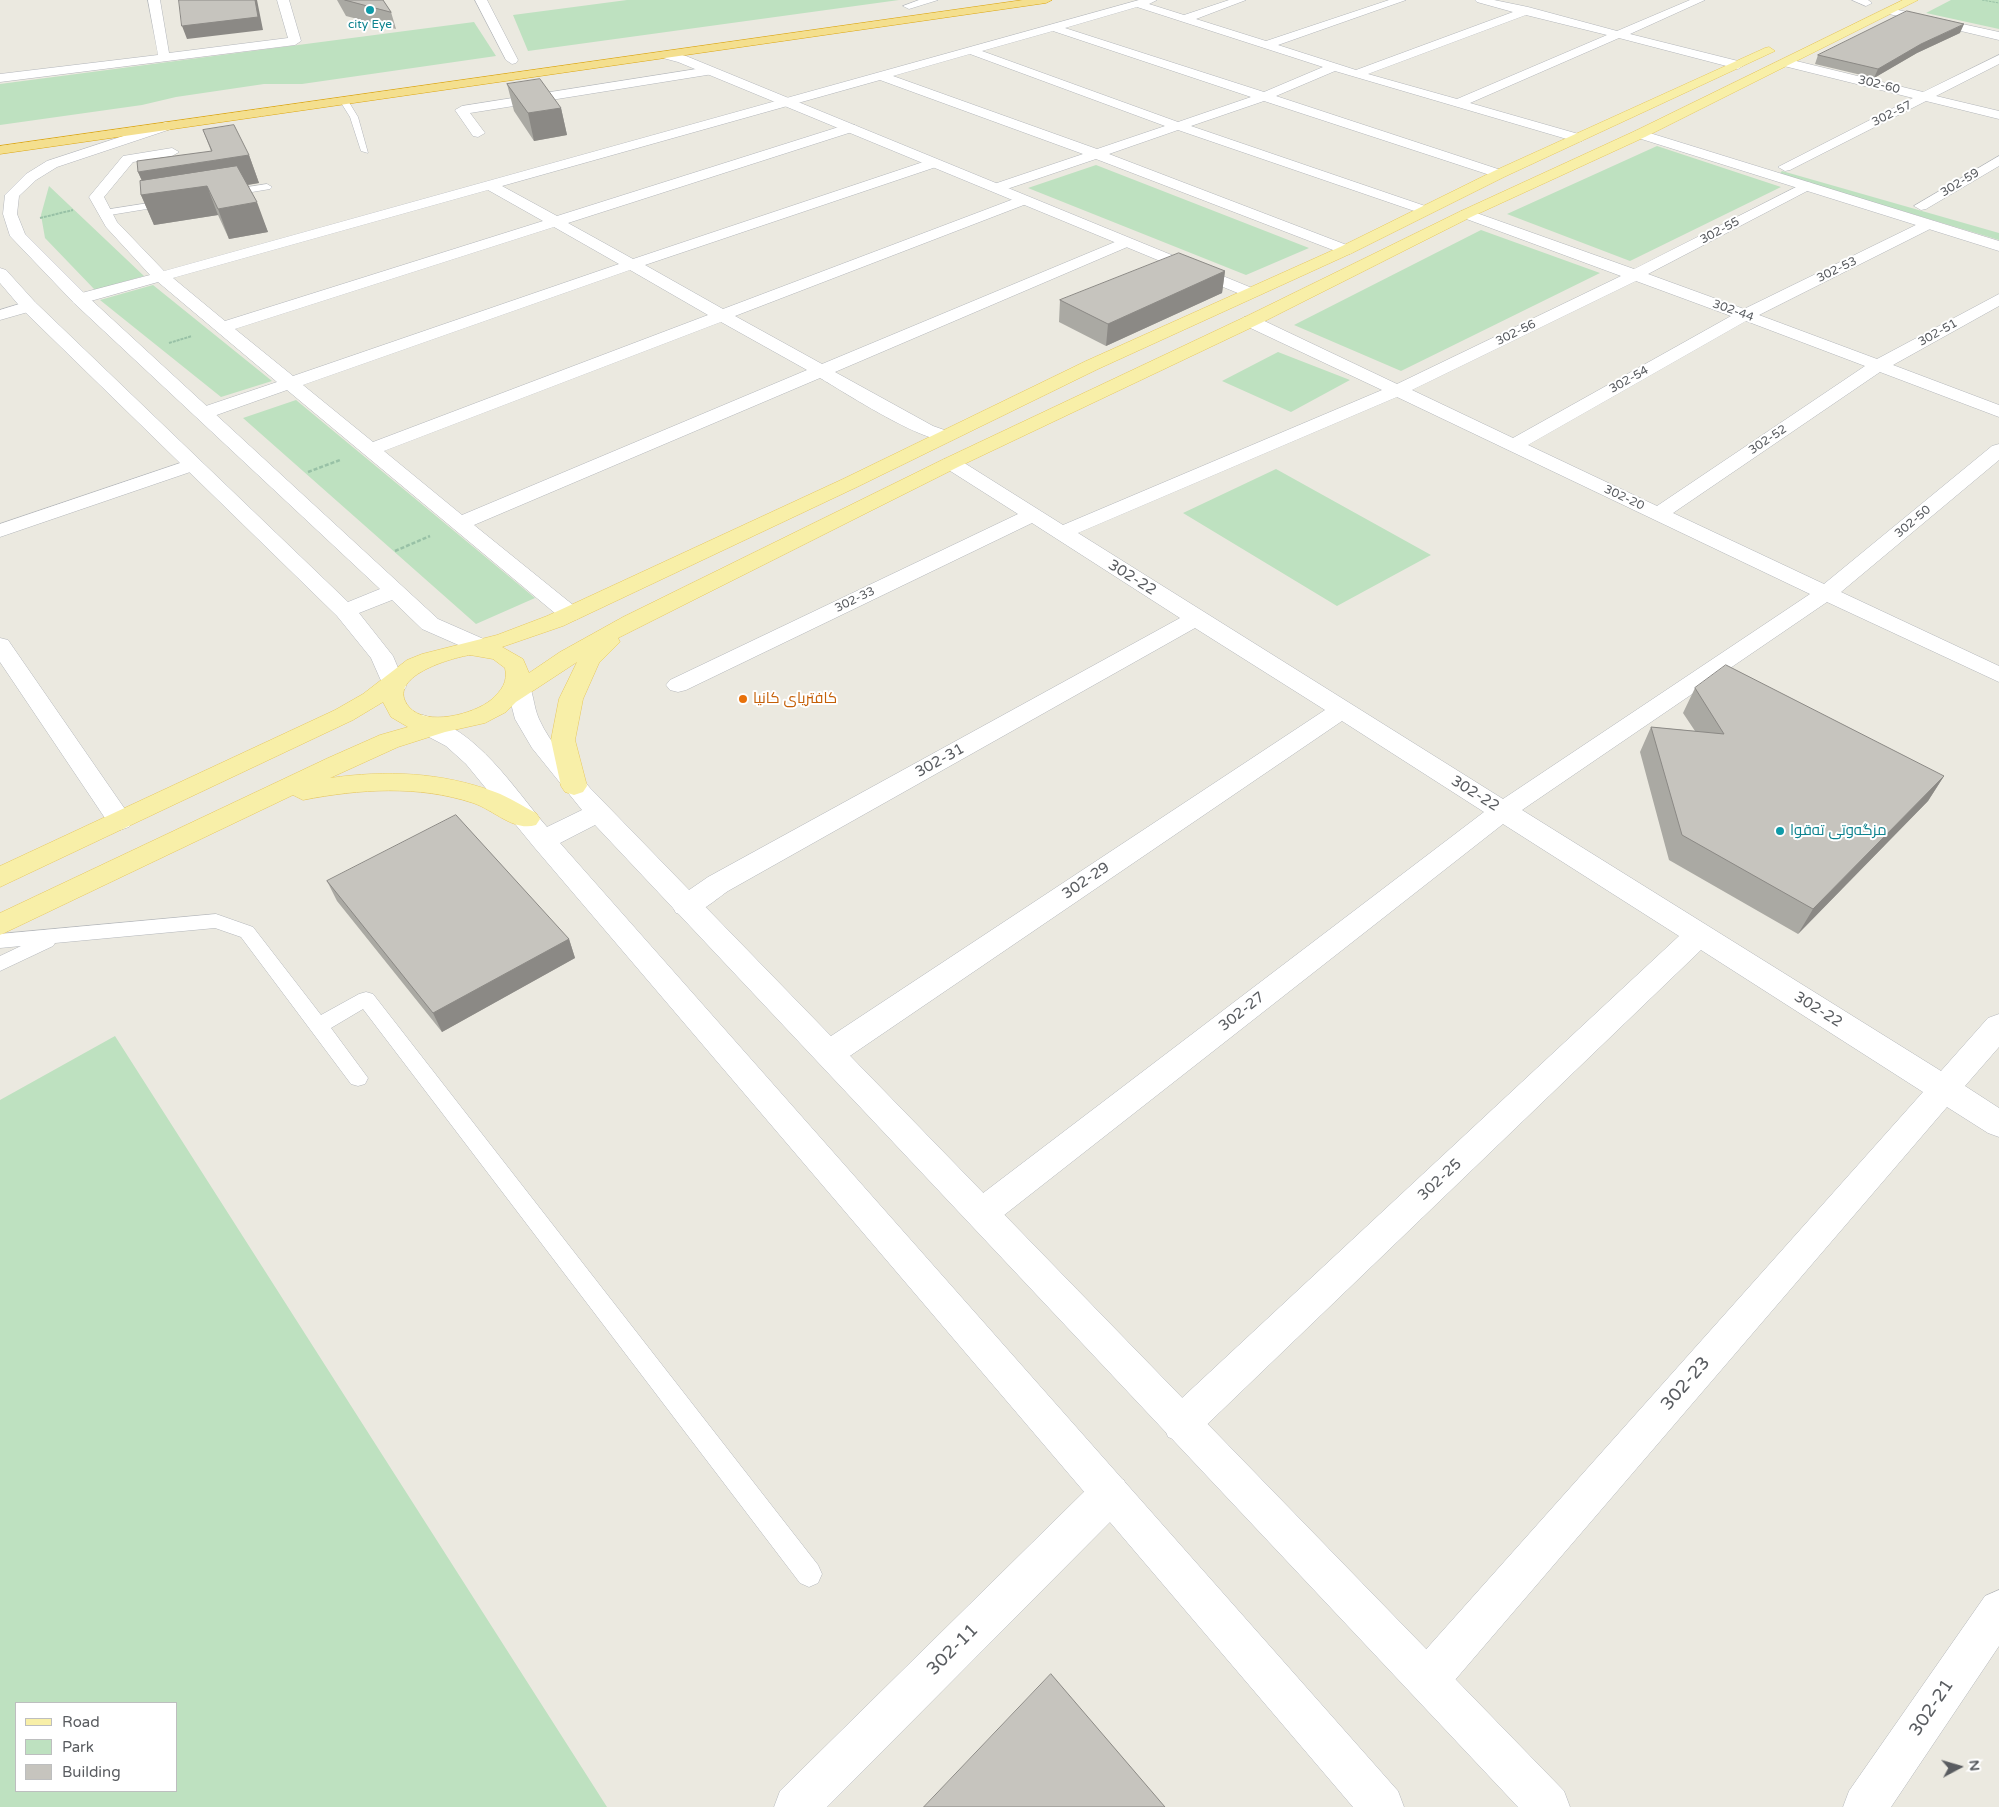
<!DOCTYPE html>
<meta charset="utf-8">
<style>
body{margin:0}
#map{position:relative;width:1999px;height:1807px;overflow:hidden;background:#ebe9e0;font-family:"Varela Round",sans-serif}
canvas{display:block}
.legend{position:absolute;left:15px;top:1702px;width:162px;height:90px;box-sizing:border-box;background:#fff;border:1px solid #bdbebf;margin:0;padding:6px 9px;list-style:none;font-size:15px;color:#595c60}
.legend li{display:flex;align-items:center;gap:10px;height:25px}
.legend b{width:25px;border:1px solid #bdbebf}
.north{position:absolute;left:1934px;top:1742px;width:50px;height:50px;-webkit-text-stroke:4px #fff;paint-order:stroke;rotate:84deg;font-size:14px;font-weight:700;line-height:20px;text-align:center;color:#595c60}
.north::after{content:'';display:block;margin:auto;width:18px;height:22px;background:#595c60;clip-path:polygon(50% 0,100% 100%,50% 72%,0 100%)}
</style>
<div id="map">
<canvas width="1999" height="1807"></canvas>
<ul class="legend">
<li><b style="height:6px;background:#f8efa8"></b>Road</li>
<li><b style="height:14px;background:#bee1c0"></b>Park</li>
<li><b style="height:14px;background:#c6c4be"></b>Building</li>
</ul>
<div class="north">N</div>
</div>
<script>
const context = document.querySelector('canvas').getContext('2d');
context.lineJoin = 'round';
function paint(path, color) { context.fillStyle = color; context.fill(path, 'evenodd'); }
function stroke(path, color, width, dash) { context.strokeStyle = color; context.lineWidth = width; context.lineCap = dash ? 'butt' : 'round'; context.setLineDash(dash || []); context.stroke(path); }
function write(font, color, halo, rows, align = 'center') {
  context.font = font + ' "Varela Round",Cairo,sans-serif'; context.lineWidth = 4; context.setLineDash([]); context.textBaseline = 'middle'; context.strokeStyle = halo; context.fillStyle = color; for (const [text, x, y, turn = 0] of rows) {
    context.save(); context.translate(x, y); context.rotate((+turn || 0) * Math.PI / 180); context.textAlign = isNaN(turn) ? turn : align; if (halo) context.strokeText(text, 0, 0); context.fillText(text, 0, 0); context.restore();
  }
}
const green = new Path2D(`
 M627 0H899L528 51 513 15Z
 M1951 0H1999V29L1926 13Z
 M474 22 496 56 302 84H264L176 97 142 105 0 125V84Z
 M1657 146 1781 187 1630 261 1507 214Z
 M1096 165 1309 248 1246 275 1028 188Z
 M1782 171 1999 233V240L1779 174Z
 M49 186 144 276 95 290 45 238 41 215Z
 M1481 230 1600 273 1401 371 1294 325Z
 M153 285 272 381 221 397 100 300Z
 M1278 352 1350 380 1291 412 1222 381Z
 M296 400 535 598 476 624 243 418Z
 M1276 469 1431 555 1337 606 1183 513Z
 M115 1036 607 1807H0V1100ZM16 1703H176V1791H16Z`);
const pathFar2 = new Path2D(`
 M1982 0 1999 3`);
const pathFar1 = new Path2D(`
 M40 218 73 210
 M169 343 192 336`);
const path = new Path2D(`
 M308 472 340 460
 M395 551 430 536`);
const lane = new Path2D(`
 M341 99H347L358 117 368 153 361 151 350 117 340 101Z
 M267 184 272 187 270 189 228 196 223 193 228 190Z
 M168 200 173 203 171 205 104 216 99 213 104 210Z
 M216 914 253 927 321 1015 359 994 366 992 373 994 818 1565 822 1574 818 1583 809 1587 800 1583 363 1009 331 1028 368 1078 365 1084 358 1086 351 1084 241 937 215 928 55 943 53 946 0 971V956L21 946 0 948V934Z`);
const street = new Path2D(`
 M148 0H160L169 53 288 38 277 0H289L301 41 295 45 0 82V74L158 55Z
 M475 0H487L518 60 516 63 512 64 506 60Z
 M1139 0H1157L1149 4 1184 15 1229 0H1246L1196 19 1266 41 1389 0H1406L1278 45 1356 70 1513 12 1477 2 1475 0H1494L1528 7 1617 31 1690 0H1705L1630 34 1742 62 1744 65 1738 69 1619 38 1470 103 1582 135 1584 138 1582 141 1577 142 1335 71 1276 96 1504 171 1506 174 1499 178 1264 101 1191 126 1431 208 1433 211 1426 215 1178 130 1109 154 1352 247 1354 250 1352 253 1346 255 1096 159 1001 191H991L989 188 991 185 1083 154 880 80 502 186 557 216 845 125H855L857 128 855 131 568 223 633 259 929 160 934 159 941 163 939 166 645 265 723 309 1019 197H1029L1031 200 1029 203 735 316 822 364 1122 239H1132L1135 242 1132 245 835 372 933 426 950 432 952 436 950 440C927 446 844 392 820 378L474 525 578 609 581 614 578 619 570 621 562 619 287 390 211 417H197L195 413 197 409 277 382 158 282 80 304 74 303 72 299 74 295 150 275 106 227 89 197 123 156 172 148 179 152 172 156 133 162 104 197 117 222 164 271ZM1137 7 1323 67 1264 92 1065 28ZM1526 15 1607 35 1457 99 1368 74ZM1053 31 1251 97 1178 122 982 51ZM970 54 1165 126 1097 149 893 76ZM488 190 543 221 225 321 173 278ZM554 227 619 264 293 376 235 329ZM630 270 708 315 373 442 303 385ZM721 322 807 370 462 515 384 451Z
 M1889 8 1999 32V40L1885 13V9Z
 M1999 55V64L1936 96 1999 111V119L1926 101 1790 170 1785 171 1778 167 1913 98 1784 66 1782 63 1784 60 1788 59 1923 92Z
 M709 67 713 68 715 71 713 74 470 113 485 133 478 137 473 136 455 110 462 106Z
 M1999 156V166L1926 209 1921 210 1914 206Z
 M1806 182 1811 183 1813 186 1811 189 1648 274 1744 309 1924 221H1934L1937 224 1934 227 1759 315 1877 359 1999 294V306L1893 365 1999 405V417L1880 372 1673 513 1824 584 1992 446 1999 444V460L1841 592 1999 666V682L1827 602 1522 810 1941 1071 1988 1018 1999 1014V1047L1965 1086 1999 1108V1137L1988 1133 1947 1107 1443 1694 1428 1700 1413 1694 1407 1679 1413 1664 1923 1092 1701 950 1194 1437 1181 1442 1168 1437 1163 1424 1168 1411 1679 936 1503 824 994 1223 982 1228 970 1223 965 1213 970 1203 1484 812 1342 721 841 1062 830 1065 819 1062 815 1053 819 1044 1325 710 1195 628 728 891C712 902 696 919 676 913L672 906 676 899 708 877 1180 618 1032 523 686 690 678 692 670 690 666 685 670 680 1018 514 944 467 941 463 944 459H958L1063 525 1382 390 1244 325 1242 321 1244 317H1256L1397 384 1621 276 1461 217 1459 214 1461 211H1471L1634 269ZM1636 281 1731 316 1513 438 1412 390ZM1746 321 1865 366 1657 506 1528 445ZM1397 397 1810 594 1503 799 1078 533Z
 M29 301 35 302 37 306 35 310 0 320V310Z
 M192 459 199 461 202 465 199 469 0 537V524Z
 M0 638 8 640 129 815 133 821 129 827 120 830 111 827 0 662Z
 M1110 1475 1124 1480 1129 1494 1124 1508 827 1807H774L780 1791 1096 1480Z
 M1999 1590V1646L1891 1807H1843L1849 1791 1985 1596Z`);
const secondary = new Path2D(`
 M919 0H938L909 9 903 6Z
 M1852 0H1868L1872 3 1866 6Z
 M667 51 686 56 1257 290 1259 293 1257 296H1245L678 62 663 58 661 55Z
 M166 122 171 123 173 126 171 129 57 167 36 180 19 196 17 214 25 234 86 295 438 619 495 644 498 649 495 654 487 656 479 654 422 629 392 600 359 613 393 656 406 687 402 692 394 694 386 692 371 658 337 616 23 310 0 283V268L6 270 35 302 348 602 380 589 74 303 10 236 3 214 5 195 26 174 47 161Z
 M1640 130 1999 241V251L1635 137 1633 134 1635 131Z
 M518 677 526 679C534 691 533 706 539 719 550 744 573 767 590 788L1564 1791 1570 1807H1518L595 825 560 843 1398 1791 1404 1807H1353L534 847 466 764 446 746 414 729 411 723 414 717 423 715C478 730 512 786 547 827L582 810 532 748 515 719 506 684 510 679Z`);
const primary = new Path2D(`
 M1903 0H1918L1645 137 1471 217 1261 323 958 467 618 638 620 642 599 663 583 699 575 740 587 786 583 792 574 795 565 792 561 786 551 740 559 699 577 662 516 702 506 712 485 723 445 732 398 747 330 778C386 770 441 772 495 792 509 797 522 806 536 813L540 819 536 825C514 832 494 810 473 803 418 785 360 789 303 800L293 795 0 935V913L328 758 380 735 408 727 391 717 383 702 353 720 0 887V866L335 710 363 694 407 660 422 654 497 635 547 616 843 479 1086 361 1340 247 1494 171 1765 48 1769 47 1775 51 1504 177 1352 253 1098 369 857 487 563 626 502 647 523 659 529 673 560 652 623 617 944 459 1249 315 1461 211 1635 131ZM470 655 493 659 505 668C508 682 502 690 491 700 474 714 426 727 409 707 384 677 451 658 470 655Z`);
const highway = new Path2D(`
 M1023 0H1052L1046 3 0 154V146Z`);
const wall = new Path2D(`
 M337 0H383L391 12 396 29 346 16Z
 M1960 33 1917 53 1874 78 1815 64 1818 55Z
 M507 84 561 108 567 135 534 141 514 111Z
 M203 130 249 155 259 183 248 185 268 232 229 239 218 215 154 225 141 195 142 181 138 172 211 151Z
 M1225 271 1222 293 1106 346 1059 322 1060 300Z
 M1695 688 1944 776 1928 801 1798 934 1669 860 1640 752 1651 727 1695 731 1683 713Z
 M327 881 569 939 575 958 442 1032 337 901Z`);
const shadedWall = new Path2D(`
 M255 0H257L263 30 187 39 182 26Z
 M1964 24 1960 33 1917 53 1874 78 1878 69 1921 44Z
 M561 108 567 135 534 141 528 113Z
 M249 155 259 183 209 191 207 186 218 215 154 225 141 195 148 194 138 172Z
 M257 202 268 232 229 239 218 209Z
 M1225 271 1222 293 1106 346 1108 324Z
 M1944 776 1928 801 1798 934 1813 909Z
 M569 939 575 958 442 1032 433 1013Z`);
const building = new Path2D(`
 M179 0H255L258 17 182 26Z
 M345 0H383L391 12Z
 M1907 11 1964 24 1921 44 1878 69 1818 55Z
 M540 79 561 108 528 113 507 84Z
 M234 125 249 155 138 172 137 161 212 151 203 130Z
 M237 166 257 202 218 209 207 186 141 195 140 181Z
 M1179 253 1225 271 1108 324 1060 300Z
 M1726 665 1944 776 1813 909 1682 835 1651 727 1724 734 1695 688Z
 M456 815 569 939 433 1013 327 881Z
 M1051 1674 1165 1807H924Z`);
const markers = [
 [370,10,5,"#0f9aa8"],
 [743,699,5,"#e8710a"],
 [1780,831,5,"#0f9aa8"]
];
const farCulturenames = [
 ["city Eye",370,25]
];
const farStreetnames = [
 ["302-60",1879,85,14],
 ["302-57",1892,114,-26],
 ["302-59",1960,183,-31],
 ["302-55",1720,231,-28],
 ["302-53",1837,270,-26],
 ["302-44",1733,311,20],
 ["302-56",1516,333,-26],
 ["302-51",1938,333,-29],
 ["302-54",1629,380,-29],
 ["302-52",1768,440,-34],
 ["302-20",1624,498,25],
 ["302-50",1913,522,-40],
 ["302-33",855,600,-26]
];
const streetNames = [
 ["302-22",1132,578,32],
 ["302-31",940,761,-29],
 ["302-22",1475,794,32],
 ["302-29",1086,881,-34],
 ["302-22",1818,1010,32],
 ["302-27",1242,1012,-38],
 ["302-25",1440,1180,-43]
];
const foodNames = [
 ["کافتریای کانیا",753,699]
];
const cultureNames = [
 ["مزگه‌وتی ته‌قوا",1790,831]
];
const nearStreetnames = [
 ["302-23",1686,1384,-49],
 ["302-11",953,1650,-45],
 ["302-21",1932,1708,-56]
];
paint(green, '#bee1c0');
stroke(lane, '#b3b6ba', 1);
stroke(street, '#b3b6ba', 1);
stroke(secondary, '#b4b7bc', 1);
stroke(primary, '#e6c75f', 1);
stroke(highway, '#dba510', 1);
stroke(pathFar2, '#98c1a6', 1, [2.5, 1]);
stroke(pathFar1, '#98c1a6', 2, [3, 1]);
stroke(path, '#98c1a6', 2.5, [4, 2]);
paint(lane, '#fff');
paint(street, '#fff');
paint(secondary, '#fff');
paint(primary, '#f8efa8');
paint(highway, '#f4df8e');
paint(wall, '#aaa9a3');
paint(shadedWall, '#8b8985');
paint(building, '#c6c4be');
stroke(building, '#8b8985', 1);
for (const [x, y, r, color] of markers) { const dot = new Path2D(); dot.arc(x, y, r, 0, 2 * Math.PI); context.fillStyle = color; context.fill(dot); stroke(dot, '#fff', 2); }
write('12px', '#0d838f', '#fff', farCulturenames);
write('12px', '#595c60', '#fff', farStreetnames);
write('15px', '#595c60', '#fff', streetNames);
write('15px', '#c56008', '#fff', foodNames, 'left');
write('15px', '#0d838f', '#fff', cultureNames, 'left');
write('18px', '#595c60', '#fff', nearStreetnames);
</script>
